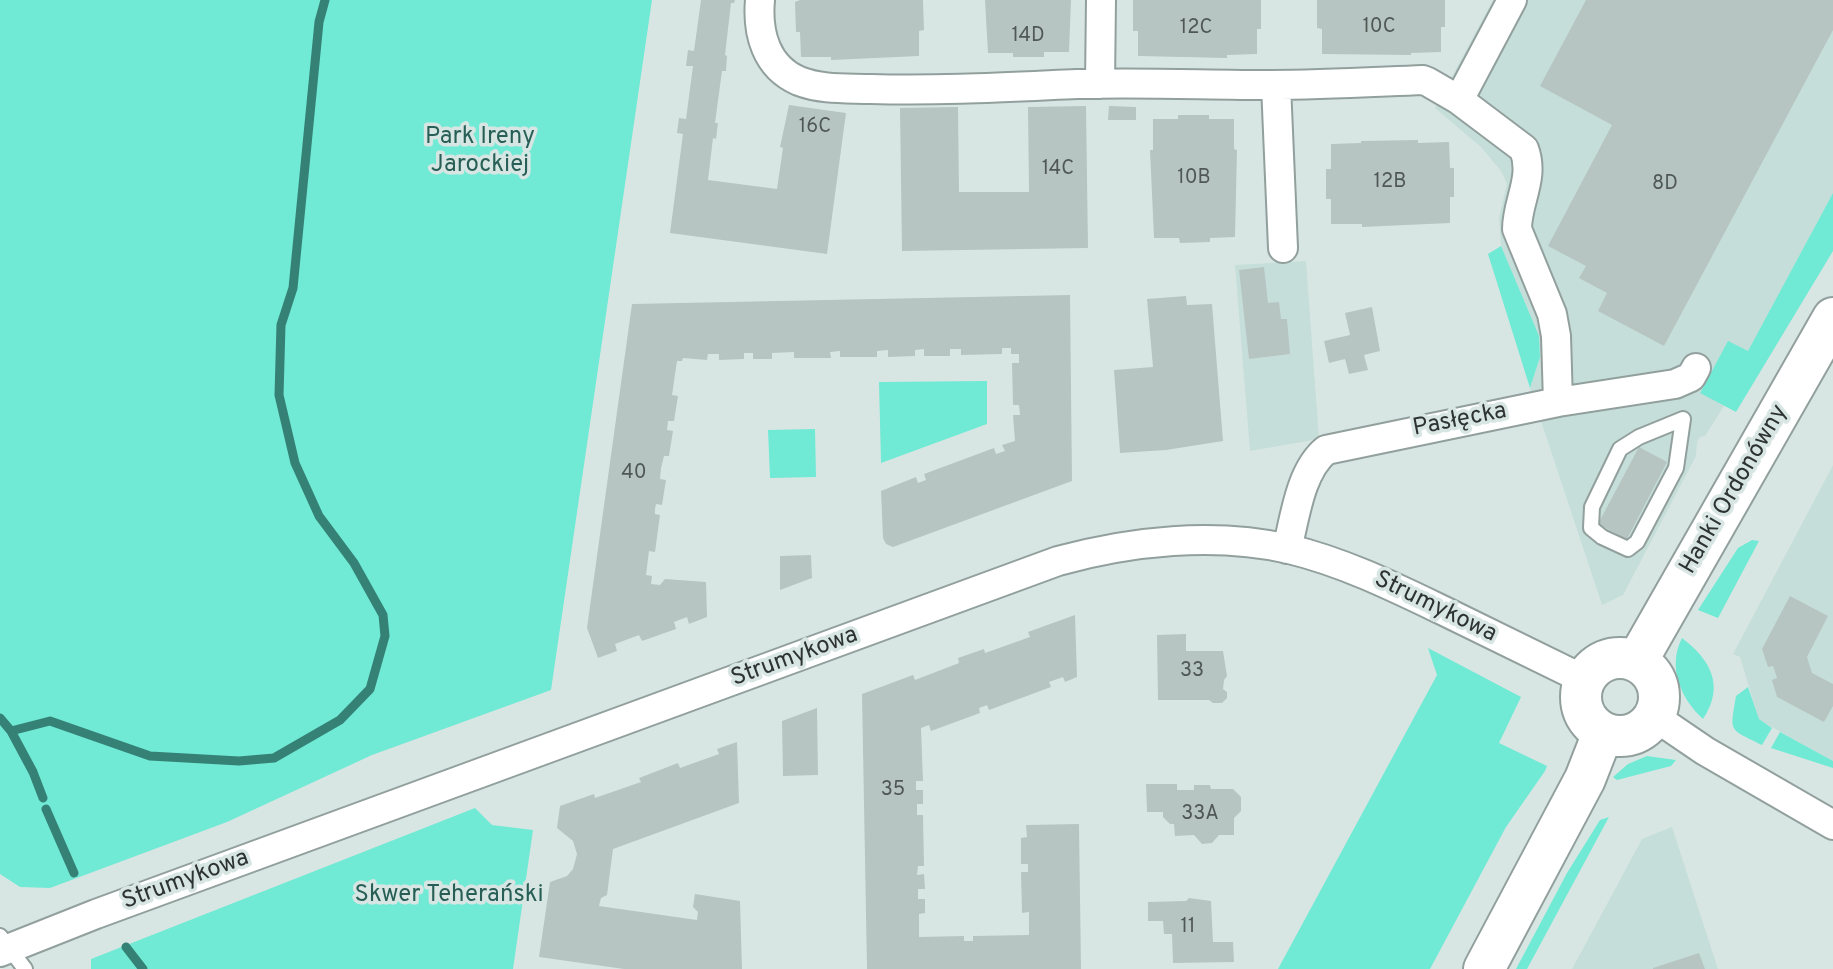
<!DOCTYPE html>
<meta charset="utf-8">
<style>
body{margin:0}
canvas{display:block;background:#d8e6e3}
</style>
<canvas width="1833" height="969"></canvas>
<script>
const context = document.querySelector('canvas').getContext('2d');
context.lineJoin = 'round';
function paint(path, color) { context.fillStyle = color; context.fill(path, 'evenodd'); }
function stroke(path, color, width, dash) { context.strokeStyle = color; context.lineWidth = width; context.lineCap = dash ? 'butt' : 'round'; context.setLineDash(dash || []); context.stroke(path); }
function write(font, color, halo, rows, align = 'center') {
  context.font = font + ' Overpass,sans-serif'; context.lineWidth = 7; context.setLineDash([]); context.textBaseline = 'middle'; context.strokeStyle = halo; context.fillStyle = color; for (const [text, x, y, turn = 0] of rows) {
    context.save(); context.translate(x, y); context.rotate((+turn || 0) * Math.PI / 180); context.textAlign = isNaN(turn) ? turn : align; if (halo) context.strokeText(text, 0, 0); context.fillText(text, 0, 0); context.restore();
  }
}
const built = new Path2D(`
 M1493 0H1833V193L1748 352 1728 342 1700 392 1724 406 1705 436 1700 437 1697 442 1696 456 1623 595 1602 605 1530 388 1540 357 1539 337 1501 246 1499 218 1507 184 1501 171 1481 147 1435 108Z
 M1306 261 1319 439 1250 451 1235 265Z
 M1833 465V761L1759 720 1740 657 1733 654Z
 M1672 827 1718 969H1572L1642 839Z`);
const green = new Path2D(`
 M0 0H652L551 690 372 755 227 822 50 888 20 887 0 874Z
 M1833 193V251L1736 412 1700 393 1728 341 1748 351Z
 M1501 246 1539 336 1540 357 1530 388 1488 254Z
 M987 381V424L881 463 879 382Z
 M815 429 816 477 770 478 768 430Z
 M1752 540 1759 541 1718 618 1698 610 1738 548Z
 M1682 638C1711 660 1725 686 1703 719 1681 699 1667 667 1682 638Z
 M1428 648 1521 697 1499 743 1547 766 1545 771 1506 827 1430 969H1278L1437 675Z
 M1748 687 1759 719 1772 728 1762 745C1728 728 1730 733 1736 696Z
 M1780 732 1833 761V768L1771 748Z
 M1647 756 1676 760 1671 766 1617 780 1613 777 1628 764Z
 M475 808 492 825 533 830 513 969H91V959Z
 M1609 817 1527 969H1516L1567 873 1600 820Z`);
const stream = new Path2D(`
 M0 718 11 731 50 721 150 756 239 761 274 758 340 720 370 689 385 636 383 615 354 563 319 516 295 463 279 395 281 325 293 288 319 22 325 0
 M11 731 33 772 43 798
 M46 809 74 873
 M126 947 143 969`);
const building = new Path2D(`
 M701 0H735L734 3H731L725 55 727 56 726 71H722L715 123H718L716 139 713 138 708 180 777 189 783 148 780 147 789 105 846 113 827 254 670 233 683 134 677 133 679 118 686 119 693 66H686L688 50 694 51Z
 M800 0H923L924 30 919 31V56L831 60V57H801L800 32H796L795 2Z
 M985 0H1071L1069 52H1044V57H1013V53H988Z
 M1133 0H1261V29H1257V54L1227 55V58L1138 56V31H1133Z
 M1317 0H1445V27H1441V52L1411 53V55L1322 54V29L1317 28Z
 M1586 0H1833V30L1664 346 1598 311 1607 293 1579 278 1586 266 1548 246 1612 125 1540 86Z
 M1086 106 1088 248 902 251 900 108 958 107 959 192H1029L1028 107Z
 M1109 106 1136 107V120H1108Z
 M1178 115H1209V119H1234V149L1237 150 1235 237 1210 238V242L1180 243 1179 238H1154L1150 150H1153V119H1178Z
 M1418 140V143L1449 142 1450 168H1454V197H1450V223L1362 227V224H1331V199H1326V169H1331V144L1361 143V141Z
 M1264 267 1268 303 1279 302 1281 319H1287L1290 354 1249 359 1239 270Z
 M1070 295 1072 481 893 547 886 544 883 538 881 491 916 477 918 483 926 480 924 474 994 448 996 454 1005 451 1002 445 1015 441 1013 415H1020L1019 405H1013L1012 363H1019V354H1011V348H1002V354L961 355V349H950V356H924V349L915 350V356L888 357V350L877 351V357H840V351L830 352 831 358H794V352L772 353V359H753V353H744V359L719 360V354H708L707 360 683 358 682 361H677L672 395 678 396 674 421H668L667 430 673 431 669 456H664L661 468 660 479 666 480 662 505 656 504 655 509V514L660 515 655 552 649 551 646 575 652 576 651 584 660 585 665 579 706 582 707 617 689 624 687 617 674 622 676 629 642 641 639 635 615 644 617 651 598 658 587 628 632 304Z
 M1186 296 1187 305 1212 304 1223 441 1166 450 1120 453 1114 370 1153 367 1147 299Z
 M1372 307 1380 351 1364 355 1368 370 1349 374 1345 359 1329 363 1324 341 1350 335 1345 313Z
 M1639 447 1667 462 1627 539 1598 524Z
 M811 555 812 578 780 590V556Z
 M1790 596 1828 616 1807 657 1812 673 1833 684V706L1824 722 1777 697 1772 680 1777 678 1773 666 1768 667 1762 649Z
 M1075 615 1077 677 1065 682 1063 677 1049 682 1051 687 989 710 987 705 979 708 980 713 931 731 929 725 921 728 923 781H916V790H923V804H917V815H923L924 866H918L917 875 924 874 925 889H918V899H925V913L919 914V937L964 936V941H973V936L1029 935V912L1022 913 1021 872H1028V864H1021V838L1027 837 1026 825 1079 824 1081 969H867L862 694 913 675 915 680 959 663 958 658 984 649 985 653 1030 637 1028 632Z
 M1186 634V651H1223L1227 676 1224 680 1223 689 1227 692V698L1222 703H1213L1209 700H1158L1157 635Z
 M817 708 818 775 783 776 782 721Z
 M737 742 739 803 613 849 607 895 601 898 599 906 697 920 698 912 693 907 695 894 740 901 742 969H624L539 957 550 882 567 876 573 869 577 854 573 841 557 828 560 806 594 794 595 798 641 782 639 778 678 763 680 768 719 754 717 749Z
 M1146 784H1177V790H1194V785H1210L1211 789H1233L1241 797V811L1234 818V835H1219L1212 843 1202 844 1194 835 1175 836 1174 824H1170L1163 817V812H1147Z
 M1189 898 1211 901 1213 942H1233L1234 962 1173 963 1172 934H1164L1163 921H1148V902L1186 901Z
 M1699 953 1705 969H1653V968Z`);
const lane = new Path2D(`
 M1683 419 1676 468 1637 542 1628 549 1602 537 1591 528 1592 507 1620 449 1639 437Z
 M0 936 25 969`);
const street = new Path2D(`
 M760 0C757 33 766 67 799 81 822 90 847 88 871 89 940 91 1009 87 1077 84 1142 82 1207 85 1271 85 1322 85 1373 82 1423 80L1428 82 1459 100 1524 149C1535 178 1517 201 1517 229L1552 314 1556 336 1558 402
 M1100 84 1101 0
 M1276 85 1283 248
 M1459 100 1512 0
 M1287 549C1295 518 1300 471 1326 450L1558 402 1675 384 1691 377 1696 368
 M1655 717 1705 751 1833 825
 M0 952 96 914 1058 561C1131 541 1214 532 1289 549 1343 562 1392 586 1442 610 1489 633 1537 656 1585 680`);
const secondary = new Path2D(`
 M1581 697a39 39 0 1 1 78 0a39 39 0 1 1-78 0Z
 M1637 661 1833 318
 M1484 969 1585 779 1603 733`);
const numberNames = [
 ["10C",1379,28],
 ["12C",1196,29],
 ["14D",1028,37],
 ["16C",815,128],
 ["14C",1058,170],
 ["10B",1194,179],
 ["12B",1390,183],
 ["8D",1665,185],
 ["40",634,474],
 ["33",1192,672],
 ["35",893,791],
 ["33A",1200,815],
 ["11",1188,928]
];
const parkNames = [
 ["Park Ireny",480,138],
 ["Jarockiej",480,166],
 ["Skwer Teherański",449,896]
];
const streetNames = [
 ["Pasłęcka",1460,421,-11],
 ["Hanki Ordonówny",1735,490,-60],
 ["Strumykowa",1435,608,26],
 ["Strumykowa",795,658,-20],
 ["Strumykowa",186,881,-20]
];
paint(built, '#c6ded9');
paint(green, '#70e9d5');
stroke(stream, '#358175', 9);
paint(building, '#b7c5c2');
stroke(lane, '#92a09d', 18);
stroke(street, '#92a09d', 32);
stroke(secondary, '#92a09d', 44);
stroke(lane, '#fff', 14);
stroke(street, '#fff', 28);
stroke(secondary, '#fff', 40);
write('20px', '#505855', null, numberNames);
write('24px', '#275f56', '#d8e6e3', parkNames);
write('24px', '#2d3331', '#d8e6e3', streetNames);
</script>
